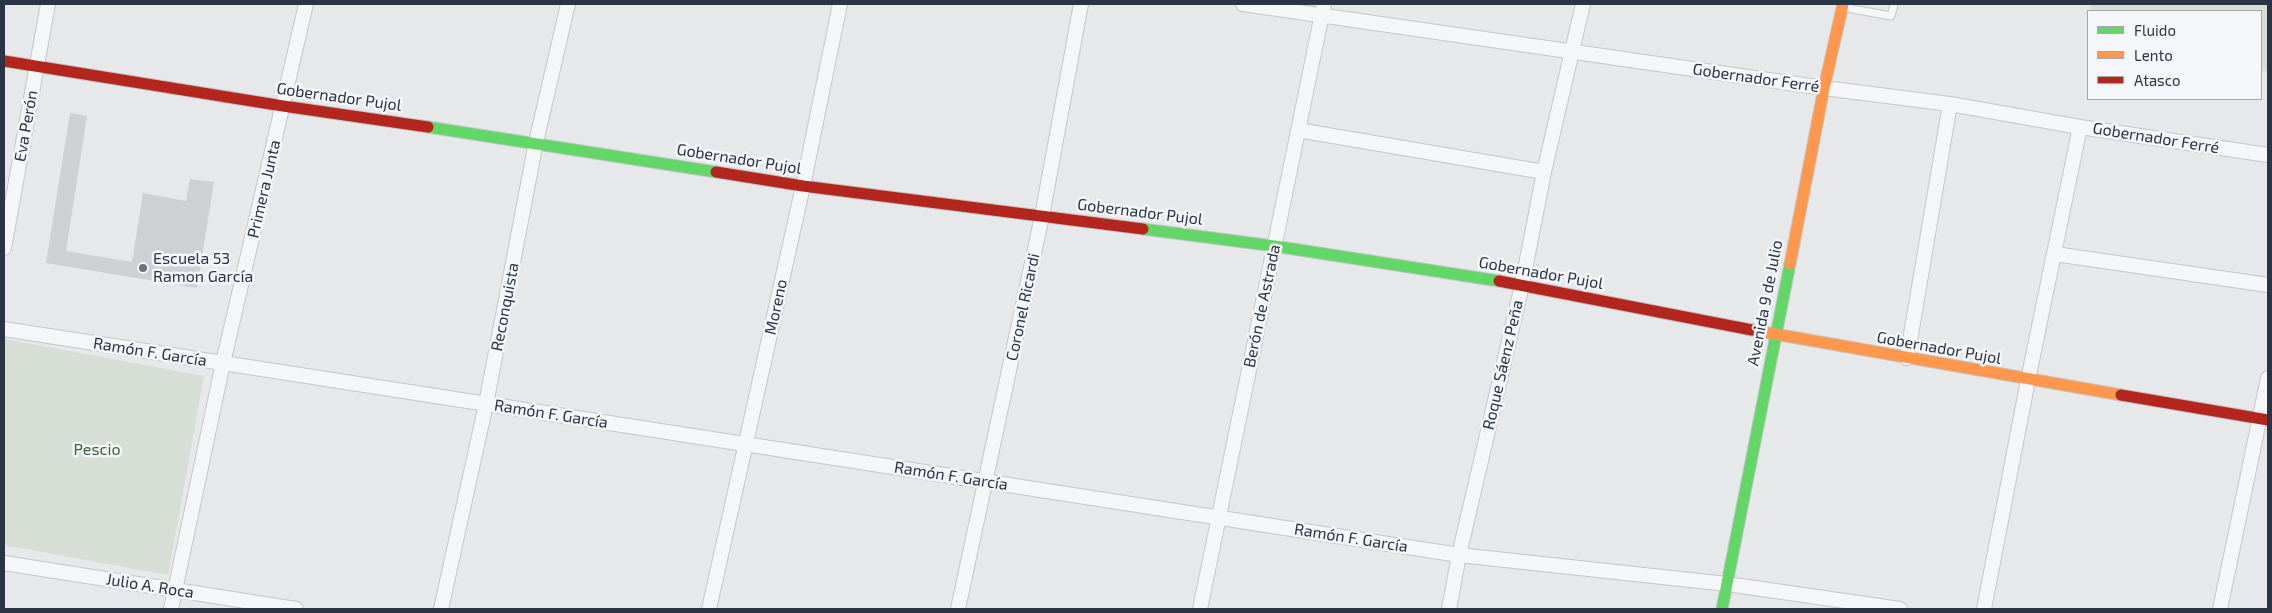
<!DOCTYPE html>
<meta charset="utf-8">
<style>
body{margin:0}
#map{position:relative;width:2272px;height:613px;overflow:hidden;background:#e6e8ea;font-family:"Exo 2",sans-serif}
canvas{display:block}
.frame{position:absolute;inset:0;border:5px solid #2b3445;pointer-events:none}
.legend{position:absolute;left:2087px;top:10px;width:175px;height:90px;box-sizing:border-box;background:#f4f6f9;border:1px solid #a4a8b1;margin:0;padding:6px 9px;list-style:none;font-size:15px;color:#2b3445}
.legend li{display:flex;align-items:center;gap:10px;height:25px}
.legend b{width:25px;border:1px solid #a4a8b1}
</style>
<div id="map">
<canvas width="2272" height="613"></canvas>
<div class="frame"></div>
<ul class="legend">
<li><b style="height:6px;background:#63d668"></b>Fluido</li>
<li><b style="height:6px;background:#ff974d"></b>Lento</li>
<li><b style="height:6px;background:#b3261e"></b>Atasco</li>
</ul>
</div>
<script>
const context = document.querySelector('canvas').getContext('2d');
context.lineJoin = 'round';
function paint(path, color) { context.fillStyle = color; context.fill(path, 'evenodd'); }
function stroke(path, color, width, dash) { context.strokeStyle = color; context.lineWidth = width; context.lineCap = dash ? 'butt' : 'round'; context.setLineDash(dash || []); context.stroke(path); }
function write(font, color, halo, rows, align = 'center') {
  context.font = font + ' "Exo 2",sans-serif'; context.lineWidth = 5; context.setLineDash([]); context.textBaseline = 'middle'; context.strokeStyle = halo; context.fillStyle = color; for (const [text, x, y, turn = 0] of rows) {
    context.save(); context.translate(x, y); context.rotate((+turn || 0) * Math.PI / 180); context.textAlign = isNaN(turn) ? turn : align; if (halo) context.strokeText(text, 0, 0); context.fillText(text, 0, 0); context.restore();
  }
}
const green = new Path2D(`
 M2091 4H2268V71L2261 70V11H2090Z
 M4 339 204 376 168 575 4 545Z`);
const building = new Path2D(`
 M70 113 87 116 66 251 132 262 143 193 186 201 190 179 214 182 197 288 46 263Z`);
const lane = new Path2D(`
 M1847 8 1891 16 1894 4`);
const street = new Path2D(`
 M1243 4 1824 88 1950 104 2080 127 2268 155
 M1298 130 1544 172
 M4 248 48 4
 M2055 254 2268 285
 M4 329 1459 555 1727 584 1900 609
 M1907 358 1950 104
 M4 563 296 609
 M171 609 223 363 306 4
 M441 609 486 404 536 142 568 4
 M709 609 803 186 840 4
 M958 609 1042 216 1081 4
 M1200 609 1324 4
 M1449 609 1459 555 1522 285 1544 172 1583 4
 M1984 609 2028 380 2080 127
 M2220 609 2268 378`);
const fast = new Path2D(`
 M428 127 716 172
 M1143 229 1274 246 1499 281
 M1722 609 1790 264`);
const slow = new Path2D(`
 M1790 264 1824 88 1843 4
 M1752 330 2121 395`);
const jam = new Path2D(`
 M4 61 283 106 428 127
 M716 172 803 186 1143 229
 M1499 281 1752 330
 M2121 395 2268 420`);
const markers = [
 [143,268,5,"#6c737f"]
];
const streetNames = [
 ["Gobernador Ferré",1756,78,8],
 ["Gobernador Pujol",339,97,8],
 ["Eva Perón",26,126,-80],
 ["Gobernador Ferré",2156,138,9],
 ["Gobernador Pujol",739,159,9],
 ["Primera Junta",264,189,-77],
 ["Gobernador Pujol",1140,212,7],
 ["Gobernador Pujol",1541,273,10],
 ["Avenida 9 de Julio",1765,303,-79],
 ["Berón de Astrada",1262,306,-78],
 ["Reconquista",505,307,-79],
 ["Moreno",776,307,-78],
 ["Coronel Ricardi",1023,307,-78],
 ["Gobernador Pujol",1939,348,10],
 ["Ramón F. García",150,352,9],
 ["Roque Sáenz Peña",1503,365,-77],
 ["Ramón F. García",551,414,9],
 ["Ramón F. García",951,476,9],
 ["Ramón F. García",1351,538,9],
 ["Julio A. Roca",150,586,9]
];
const poiNames = [
 ["Escuela 53",153,259],
 ["Ramon García",153,277]
];
const parkNames = [
 ["Pescio",97,450]
];
paint(green, '#d6ded6');
paint(building, '#ced0d3');
stroke(lane, '#c4c6c8', 9);
stroke(street, '#c4c6c8', 16);
stroke(fast, '#c4c6c8', 13);
stroke(slow, '#c4c6c8', 13);
stroke(jam, '#c4c6c8', 13);
stroke(lane, '#f5f6f7', 7);
stroke(street, '#f5f6f7', 14);
stroke(fast, '#63d668', 11);
stroke(slow, '#ff974d', 11);
stroke(jam, '#b3261e', 11);
for (const [x, y, r, color] of markers) { const dot = new Path2D(); dot.arc(x, y, r, 0, 2 * Math.PI); context.fillStyle = color; context.fill(dot); stroke(dot, '#f4f6f9', 2); }
write('16px', '#2b3445', '#f4f6f9', streetNames);
write('16px', '#2b3445', '#f4f6f9', poiNames, 'left');
write('16px', '#3f6138', '#f4f6f9', parkNames);
</script>
